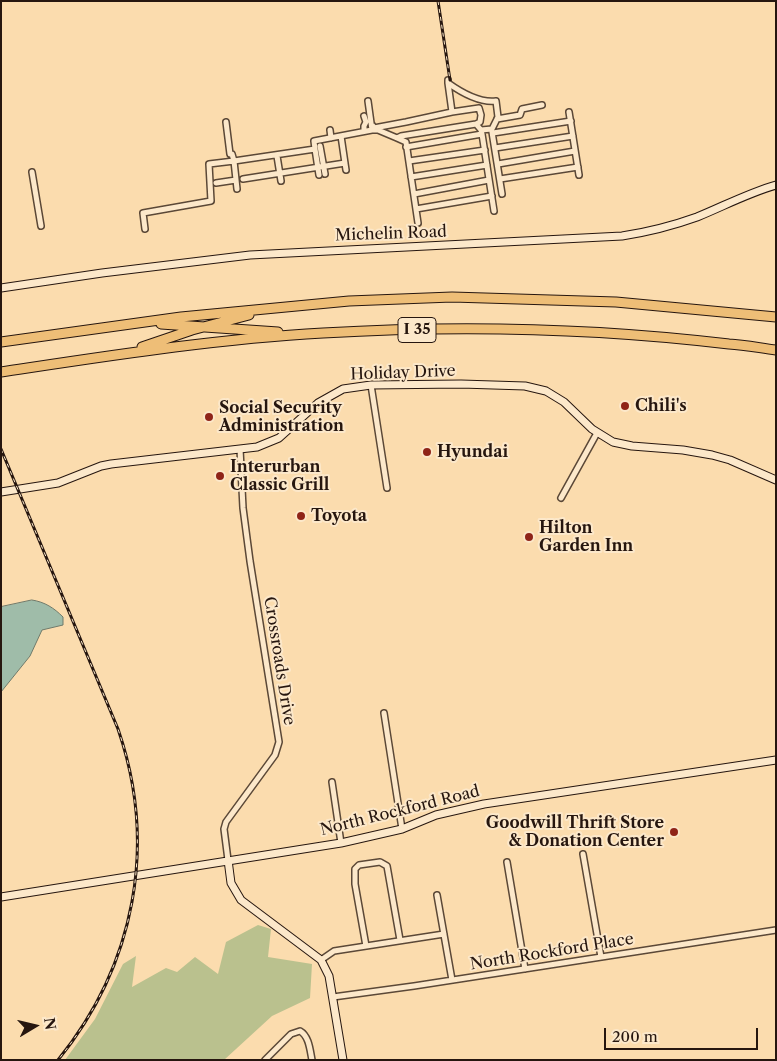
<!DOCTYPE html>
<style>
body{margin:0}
#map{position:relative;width:777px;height:1061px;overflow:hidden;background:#fbdcae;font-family:"Libre Caslon Text",serif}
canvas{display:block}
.frame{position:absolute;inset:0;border:2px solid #26160f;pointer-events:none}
.north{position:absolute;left:10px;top:1001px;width:50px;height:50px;-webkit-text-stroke:4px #fce8ca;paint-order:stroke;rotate:81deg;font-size:14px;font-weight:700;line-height:20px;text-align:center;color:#26160f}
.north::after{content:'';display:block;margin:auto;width:18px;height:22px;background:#26160f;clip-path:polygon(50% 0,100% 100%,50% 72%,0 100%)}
.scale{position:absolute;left:604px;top:1028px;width:154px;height:22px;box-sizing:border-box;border:2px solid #26160f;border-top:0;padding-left:6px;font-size:15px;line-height:18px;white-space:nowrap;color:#26160f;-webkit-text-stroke:4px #fce8ca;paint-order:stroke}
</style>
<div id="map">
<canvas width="777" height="1061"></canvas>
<div class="frame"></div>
<div class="north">N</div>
<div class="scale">200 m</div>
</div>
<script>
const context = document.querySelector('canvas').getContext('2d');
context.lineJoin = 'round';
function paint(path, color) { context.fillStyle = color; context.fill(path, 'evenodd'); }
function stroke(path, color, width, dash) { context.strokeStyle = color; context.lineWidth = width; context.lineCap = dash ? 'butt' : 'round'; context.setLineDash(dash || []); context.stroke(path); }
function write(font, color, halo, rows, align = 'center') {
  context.font = font + ' "Libre Caslon Text",serif'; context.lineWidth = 4; context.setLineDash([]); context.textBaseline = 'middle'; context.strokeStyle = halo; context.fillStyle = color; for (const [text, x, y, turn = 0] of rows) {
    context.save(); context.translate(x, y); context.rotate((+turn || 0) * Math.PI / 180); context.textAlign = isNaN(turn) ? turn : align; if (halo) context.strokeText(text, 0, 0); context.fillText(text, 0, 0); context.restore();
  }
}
const green = new Path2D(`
 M258 925 271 929 268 957 312 964 310 998 272 1016 224 1060H65L95 1019 123 964 136 956 132 987 166 968 177 972 195 957 218 974 226 942Z`);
const water = new Path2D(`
 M32 600C45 602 54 608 63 617V625L42 630 30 656 1 692V607Z`);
const street = new Path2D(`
 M448 83 452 112 479 108 481 115 480 122 476 124
 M368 101 372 130H378L397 138 401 136 476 124 481 130 492 129 498 117 496 101C479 103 462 93 448 83V80
 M569 112 579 175
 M364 116 366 122 364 126V131
 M497 119 520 115 522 109 542 105
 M226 122 230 154H232L234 161 315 149 314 141 372 130
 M373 126 374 128 406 122 452 112
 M330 130 331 138
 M492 132 502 194
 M493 133 571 121
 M482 134 494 211
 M341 136 346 170
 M397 138 406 142 418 223
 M320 146 325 174
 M406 147 482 134 481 130
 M495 148 573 136
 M315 149 319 175
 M277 156 281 181
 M409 161 485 150
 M498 164 575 151
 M32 172 41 226
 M411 177 487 165
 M243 179 345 163
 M500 179 578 167
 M216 183 236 180
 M414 194 489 180
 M416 209 492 196
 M145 229 143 213 211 201 209 164 234 161 237 189
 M371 385 387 488
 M561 498 597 433
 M384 713 402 829
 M332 782 341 843
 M583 854 601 957
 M228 860 224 829 226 822 275 755 279 742 250 561 243 508 240 449
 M507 862 525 969
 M437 895 452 980
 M366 946 355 884V869L359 865 380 862 387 866 400 940
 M321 960 334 951 444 934
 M333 997 414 986 776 930
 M265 1060 291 1034 300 1031C309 1036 310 1050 312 1060`);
const secondary = new Path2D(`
 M1 288 102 273 250 255 622 236C648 232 672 226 697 217 724 206 748 193 776 185
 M1 492 58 483 101 466 111 464 257 447 279 438 318 403 343 389 371 385 461 384 525 386 546 391 564 402 592 429 613 442 632 446 683 450 712 455 730 460 776 480
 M228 860 231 883 241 900 321 960 329 976 343 1060
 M1 897 341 843 402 829 436 815 484 804 776 760`);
const highway = new Path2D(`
 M161 324 278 332
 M1 342 181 317 349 301 452 297 616 302 776 317
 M142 347 192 330 249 315
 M1 372C108 356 215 339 323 333 458 325 595 328 729 344 745 345 760 348 776 350`);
const rail = new Path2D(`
 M438 1 450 80
 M1 449 118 729C158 845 135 965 58 1060`);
const markers = [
 [625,406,5,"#8f2418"],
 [209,417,5,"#8f2418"],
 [427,452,5,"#8f2418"],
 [220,476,5,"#8f2418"],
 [301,516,5,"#8f2418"],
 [529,537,5,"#8f2418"],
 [674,832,5,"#8f2418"]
];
const shields = [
 [417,330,38]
];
const shieldNames = [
 ["I 35",417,330]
];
const streetNames = [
 ["Michelin Road",391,234,-2],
 ["Holiday Drive",403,373,-2],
 ["Crossroads Drive",279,661,81],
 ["North Rockford Road",400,811,-14],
 ["North Rockford Place",552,952,-9]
];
const poiNames = [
 ["Chili's",635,406],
 ["Social Security",219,408],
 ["Administration",219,426],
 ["Hyundai",437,452],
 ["Interurban",230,467],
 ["Classic Grill",230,485],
 ["Toyota",311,516],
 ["Hilton",539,528],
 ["Garden Inn",539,546],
 ["Goodwill Thrift Store",664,823,"right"],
 ["& Donation Center",664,841,"right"]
];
paint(green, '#bac18e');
paint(water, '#9fbca9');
stroke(water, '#6f7a6b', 1);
stroke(street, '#5b4837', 8);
stroke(secondary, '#26160f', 9);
stroke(highway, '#26160f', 11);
stroke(street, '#fce8ca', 5);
stroke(secondary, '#fce8ca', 7);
stroke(highway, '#eebe77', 9);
stroke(rail, '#26160f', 3);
stroke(rail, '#fce8ca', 1, [4]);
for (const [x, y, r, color] of markers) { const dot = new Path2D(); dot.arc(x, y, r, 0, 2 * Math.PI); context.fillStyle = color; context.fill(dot); stroke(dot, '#fce8ca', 2); }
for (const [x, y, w] of shields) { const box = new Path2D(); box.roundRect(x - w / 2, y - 12.5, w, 25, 4); context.fillStyle = '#fce8ca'; context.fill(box); stroke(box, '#26160f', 1); }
write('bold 15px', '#26160f', null, shieldNames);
write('16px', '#26160f', '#fce8ca', streetNames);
write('bold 16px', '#26160f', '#fce8ca', poiNames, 'left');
</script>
